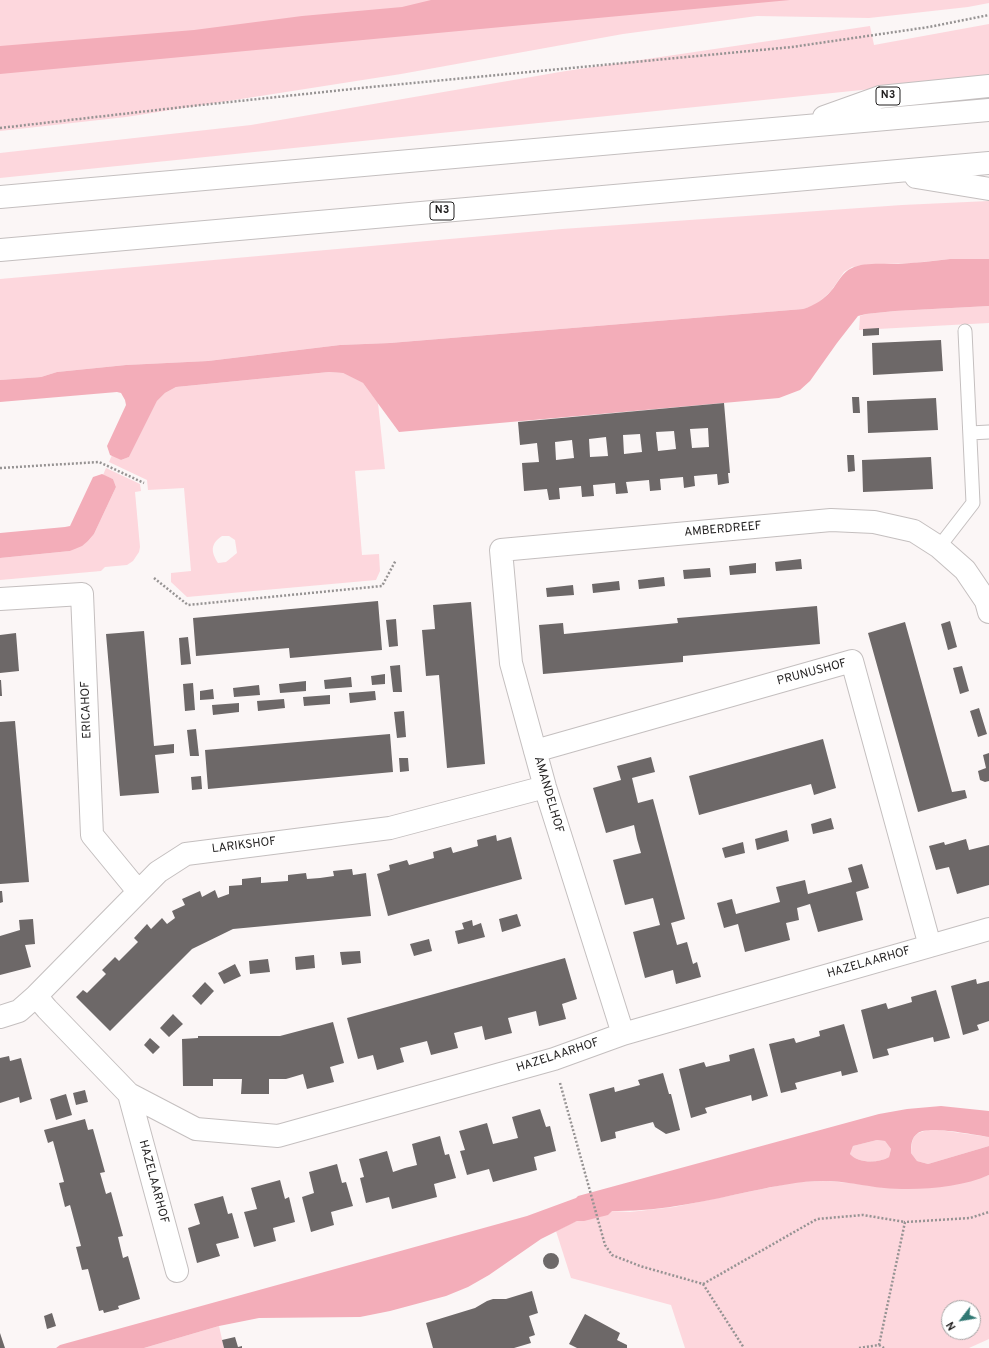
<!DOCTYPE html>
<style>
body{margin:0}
#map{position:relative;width:989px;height:1348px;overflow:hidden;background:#fbf6f6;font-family:Overpass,sans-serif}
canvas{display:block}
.north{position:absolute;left:941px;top:1300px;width:40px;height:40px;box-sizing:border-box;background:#fff;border:1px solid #a6a5a5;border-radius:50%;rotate:239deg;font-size:11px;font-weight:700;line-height:16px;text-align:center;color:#211f1f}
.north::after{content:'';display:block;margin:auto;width:14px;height:18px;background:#307873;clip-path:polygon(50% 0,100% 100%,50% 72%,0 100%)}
</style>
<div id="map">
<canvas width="989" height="1348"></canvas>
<div class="north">N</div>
</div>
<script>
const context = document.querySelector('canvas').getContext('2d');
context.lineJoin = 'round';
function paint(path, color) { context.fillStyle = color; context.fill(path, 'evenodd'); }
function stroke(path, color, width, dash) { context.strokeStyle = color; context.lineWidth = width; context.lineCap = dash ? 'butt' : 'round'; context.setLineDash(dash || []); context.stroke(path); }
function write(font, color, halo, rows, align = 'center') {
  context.font = font + ' Overpass,sans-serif'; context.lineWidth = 4; context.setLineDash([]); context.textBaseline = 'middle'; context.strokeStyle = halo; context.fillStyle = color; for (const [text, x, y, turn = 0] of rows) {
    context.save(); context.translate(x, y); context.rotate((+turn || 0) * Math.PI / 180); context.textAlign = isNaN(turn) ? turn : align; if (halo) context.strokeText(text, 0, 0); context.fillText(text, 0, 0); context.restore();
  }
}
const green = new Path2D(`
 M0 0H989V3L968 7 869 18 757 16 623 34 401 74 126 117 0 131Z
 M989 24V77L0 178V153L251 125 566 71 870 26 874 45Z
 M989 201V259H950L914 263 864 265 852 267 844 272 831 291 818 303 811 307 803 309 390 343 340 345 208 361 126 365 57 372 41 377 0 380V279L562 229 902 205Z
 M989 306V323L859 330 860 316 866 314 895 311Z
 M329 372 343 373 363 383 378 403 385 469 355 471 362 555 379 554 380 571 376 580 187 597 171 582V573L191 571 184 488 148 490 147 480 109 462 112 455 121 460 129 457 157 401 165 393 176 387ZM222 536H229L235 540 237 553 226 562 218 563C211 552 210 544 222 536Z
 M106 468 140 484 141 491 135 492 140 547 139 552 133 561 127 565 105 567 101 571 0 580V558L70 551 88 541 94 534 116 487 113 479 103 475Z
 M932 1129 989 1137V1146L928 1164 917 1161 911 1153C912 1135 914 1133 932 1129Z
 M877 1140 885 1141 891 1149 889 1157C879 1163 859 1164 850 1154L853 1146Z
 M989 1175V1339L969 1348H685L671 1305 571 1278 556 1231C563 1228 570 1223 577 1221 588 1218 602 1219 611 1211L630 1212 674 1207 796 1182 825 1181 851 1183 887 1188 944 1186 970 1181ZM949 1308H973V1332H949Z
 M219 1326 224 1348H144Z`);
const water = new Path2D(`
 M431 0H790L0 74V46L194 30 302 16 402 7Z
 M950 259H989V306L895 311 866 314 858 316 837 343 810 381 800 390 779 398 399 432 363 383 343 373 329 372 176 387 165 393 157 401 129 457 121 460 110 455 107 446 126 405 125 400 121 393 117 392 0 402V380L41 377 57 372 126 365 208 361 340 345 390 343 803 309C814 306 824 299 831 291 838 283 842 272 852 268 863 262 885 264 898 264 915 263 933 261 950 259Z
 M102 474 113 479 116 487 94 534 88 541 82 546 70 551 0 558V533L65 527 70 526 93 477Z
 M941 1106 989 1111V1137C975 1135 928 1125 918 1133 911 1138 911 1145 911 1153L917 1161 928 1164 989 1146V1175C960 1188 916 1191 884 1188 864 1186 845 1181 824 1181 800 1181 776 1186 752 1191 706 1201 659 1212 612 1211L608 1215 584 1221H577L541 1239 489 1275 468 1287 446 1296 390 1311 360 1317 259 1318 219 1326 144 1348H56L60 1345 527 1216 576 1198 578 1196 879 1114 907 1109ZM877 1140 885 1141 891 1149 889 1157C879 1163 859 1164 850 1154L853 1146Z`);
const building = new Path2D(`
 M879 328V335L863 336V329Z
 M941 340 943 371 873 375 872 343Z
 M852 397H859L860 413H853Z
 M936 398 938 430 868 433 867 401Z
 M724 403 730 473H728L729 483 718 485 717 474 694 476 695 486 684 488 683 477 660 479 661 490 650 491 649 480 626 482 628 493 616 494 615 483 593 485 594 496 582 497 581 486 559 488 560 499 549 500 547 489 524 491 522 463 539 462 537 443 520 445 518 422ZM708 428 709 447 692 448 690 429ZM674 431 676 449 658 451 656 432ZM640 434 642 452 624 454 623 435ZM606 437 608 456 590 457 589 439ZM572 440 574 458 556 460 555 442Z
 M847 455H854L855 471 848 472Z
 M931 457 933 489 863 492 862 460Z
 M801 559 802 569 776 571 775 562Z
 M756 563V573L730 575 729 566Z
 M710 568 711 577 684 579 683 570Z
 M664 577 665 586 639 589 638 580Z
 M619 581 620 590 593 593 592 584Z
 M573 585 574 595 547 597 546 588Z
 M378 601 382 650 290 658 289 648 196 656 193 618Z
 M471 602 485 764 447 768 439 675 426 676 422 630 435 629 433 605Z
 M817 606 820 644 683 656V662L543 674 539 625 563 623 564 634 678 623 677 618H678Z
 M396 619 398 646 389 647 386 620Z
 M950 621 957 647 948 650 941 624Z
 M905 622 952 792 965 790 967 798 918 812 868 633Z
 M144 631 154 746 174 744V753L155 755 159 793 120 796 106 634Z
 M16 633 19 671 0 673V635Z
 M188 637 191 664 181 665 179 638Z
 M400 665 402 692H393L390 666Z
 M962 666 969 691 960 694 953 668Z
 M385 674V684L372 685 371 676Z
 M351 677 352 687 325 689 324 680Z
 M0 680H1L2 696H0Z
 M306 681V691L280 693 279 684Z
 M193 683 195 710 185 711 183 684Z
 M259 685 260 695 234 697 233 688Z
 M213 689 214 699 200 700V691Z
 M375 691 376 700 350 703 349 693Z
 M330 695V704L304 706 303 697Z
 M284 699 285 708 258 711 257 701Z
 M239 703V712L213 715 212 705Z
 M979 708 987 734 978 737 970 711Z
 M404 711 406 737 397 738 394 712Z
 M15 721 29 882 0 884V722Z
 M196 729 199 756H190L187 730Z
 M390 734 393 772 208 789 205 750Z
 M823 739 836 788 814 795 811 784 699 815 689 776Z
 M989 753V781L985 782 980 780 978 771 986 768 983 755Z
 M651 757 655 772 632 778 638 803 653 799 685 919 671 923 677 945 687 942 693 964 697 962 701 977 676 984 673 970 645 978 633 932 660 925 653 898 625 905 613 860 641 853 637 839 634 825 606 833 593 788 621 780 617 766Z
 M399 758H408L409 771 400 772Z
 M201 776 202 789 192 790 191 777Z
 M831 818 834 829 813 834 811 824Z
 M787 830 789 841 757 850 755 839Z
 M496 835 497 841 511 837 522 879 388 916 377 874 390 870 389 865 407 860 409 865 434 858 433 852 451 847 453 853 478 846 477 840Z
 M966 839 969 850 989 845V885L957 894 949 867 936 870 929 846 944 842 945 845Z
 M743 842 745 853 725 858 722 848Z
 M862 864 869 888 856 892 863 920 818 932 810 904 797 908 799 920 786 923 790 940 745 952 738 924 724 928 717 903 732 899 736 914 780 902 776 887 805 880 808 894 852 882 848 868Z
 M352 869 353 875 366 873 371 916 233 929 192 949 110 1031 76 997 83 990 87 993 106 974 102 970 115 957 119 961 138 942 134 938 147 924 151 929 162 918 167 924 175 918 172 911 185 905 182 899 200 891 202 897 215 890 218 898 229 894V886L242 885V879L261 877V883L274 882 288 881V875L306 873 307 879 320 878 334 876 333 871Z
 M0 891H2L3 902 0 903Z
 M517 914 521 926 502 932 499 919Z
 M33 919 35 944 25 945 31 967 0 975V936L20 930 19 920Z
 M472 920 473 926 481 923 485 937 458 944 455 931 464 929 462 923Z
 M429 939 432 951 414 956 410 944Z
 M360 951 361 963 342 965 340 952Z
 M314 955 315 968 296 970 295 957Z
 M565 958 577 999 562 1004 566 1019 539 1026 536 1011 508 1018 512 1033 485 1040 482 1026 454 1033 458 1048 431 1055 427 1041 400 1048 404 1062 377 1070 373 1055 358 1059 347 1018Z
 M268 959 270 972 250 974 249 961Z
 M235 964 241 976 224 984 218 973Z
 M976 979 977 984 989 981V1021L977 1025 979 1030 963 1035 951 986Z
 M205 982 214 991 201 1005 192 996Z
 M936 990 950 1038 934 1042 933 1037 887 1049 889 1055 873 1059 861 1010 886 1003 888 1009 912 1002 911 997Z
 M173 1014 183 1024 169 1037 160 1028Z
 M333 1022 344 1063 330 1067 334 1082 307 1089 303 1074 286 1079H269V1094H241L242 1079H213V1086H183L182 1039 198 1038V1036H280Z
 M844 1024 858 1072 842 1076 841 1071 795 1083 797 1089 781 1093 769 1044 794 1038 796 1043 820 1036 819 1031Z
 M150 1038 160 1047 153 1054 144 1045Z
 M754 1048 768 1096 752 1101 751 1095 705 1108 707 1113 691 1118 679 1069 704 1062 706 1067 730 1061 729 1055Z
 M9 1056 10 1061 21 1058 32 1099 20 1103 19 1097 0 1103V1058Z
 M663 1073 669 1094H671L680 1130 666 1134 655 1127 653 1122 615 1132 616 1138 601 1142 589 1094 614 1087 615 1092 640 1085 638 1080Z
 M85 1090 88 1102 76 1105 73 1093Z
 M66 1094 72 1115 56 1120 50 1099Z
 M540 1109 546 1127 550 1126 556 1151 534 1157 537 1170 493 1182 489 1169 467 1175 460 1151 465 1150 459 1131 487 1123 493 1144 518 1138 512 1117Z
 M85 1119 88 1130 93 1129 105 1172 100 1173 106 1194 111 1192 123 1236 118 1237 123 1258 128 1256 140 1299 118 1306 119 1309 104 1313 103 1310 99 1311 88 1269 82 1270 76 1247 81 1246 70 1205 65 1207 59 1183 64 1182 53 1141 48 1143 44 1130Z
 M440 1136 445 1155 449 1154 456 1178 434 1184 437 1197 392 1209 389 1197 366 1203 360 1178 364 1177 359 1159 387 1151 393 1172 405 1168 417 1165 412 1144Z
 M337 1164 342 1183 346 1182 353 1206 331 1212 334 1225 311 1232 302 1197 314 1193 309 1172Z
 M280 1180 285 1199 289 1197 295 1222 273 1228 276 1241 254 1247 244 1212 257 1209 251 1188Z
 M223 1196 228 1214 232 1213 239 1238 216 1244 220 1256 197 1263 188 1228 200 1224 194 1204Z
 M543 1261a8 8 0 1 1 16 0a8 8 0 1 1-16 0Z
 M532 1291 538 1313 529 1316 535 1335 529 1337 531 1343 514 1348H433L426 1323 475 1308 487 1301 493 1299H506Z
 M52 1313 56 1326 47 1329 44 1316Z
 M585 1314 620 1333 617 1340 627 1345V1348H577L569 1344Z
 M0 1333 5 1348H0Z
 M235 1337 238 1347 242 1346V1348H224L222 1340Z`);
const path = new Path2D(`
 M0 128 192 106 371 87 792 47 929 27 989 15
 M0 468 99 462 144 483
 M154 578 188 605 382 586 396 560
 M560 1083 605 1245 612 1255 640 1266 703 1284 817 1219 863 1215 905 1222
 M703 1284 744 1348
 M879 1345 884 1348
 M859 1348 879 1345 905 1222 970 1218 989 1212`);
const lane = new Path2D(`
 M970 433 989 432
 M939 547 973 503 965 331`);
const street = new Path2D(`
 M0 599 82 594 92 835 138 891
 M535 751 852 661 930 946
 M36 996 47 1009 129 1094 196 1129 278 1136 554 1059 623 1034 989 929
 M0 1017 19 1011 36 996 158 872 186 854 390 828 545 787
 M623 1034 545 787 511 663 501 550 831 520 874 522 914 531 939 547 965 570 986 601 989 612
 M129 1094 177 1271`);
const primary = new Path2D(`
 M824 117 880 97 989 86
 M916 177 989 189
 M0 197 989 110
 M0 250 989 163`);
const shields = [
 [888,96,24],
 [442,211,24]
];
const shieldNames = [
 ["N3",888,96],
 ["N3",442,211]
];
const streetNames = [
 ["AMBERDREEF",723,530,-5],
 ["PRUNUSHOF",812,673,-15],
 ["ERICAHOF",87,710,-92],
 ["AMANDELHOF",548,795,74],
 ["LARIKSHOF",244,846,-7],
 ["HAZELAARHOF",869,963,-16],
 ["HAZELAARHOF",558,1056,-18],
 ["HAZELAARHOF",153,1182,75]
];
paint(green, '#fdd7dd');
paint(water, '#f3adb9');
paint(building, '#6d6868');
stroke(lane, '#c4bfbf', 15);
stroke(street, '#c4bfbf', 24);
stroke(primary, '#c4bfbf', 24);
stroke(path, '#969393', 2.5, [2, 2]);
stroke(lane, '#fff', 13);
stroke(street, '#fff', 22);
stroke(primary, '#fff', 22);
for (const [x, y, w] of shields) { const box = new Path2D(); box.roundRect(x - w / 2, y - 9, w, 18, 3); context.fillStyle = '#fff'; context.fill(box); stroke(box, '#211f1f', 1); }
write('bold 11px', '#211f1f', null, shieldNames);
write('12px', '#211f1f', '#fff', streetNames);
</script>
